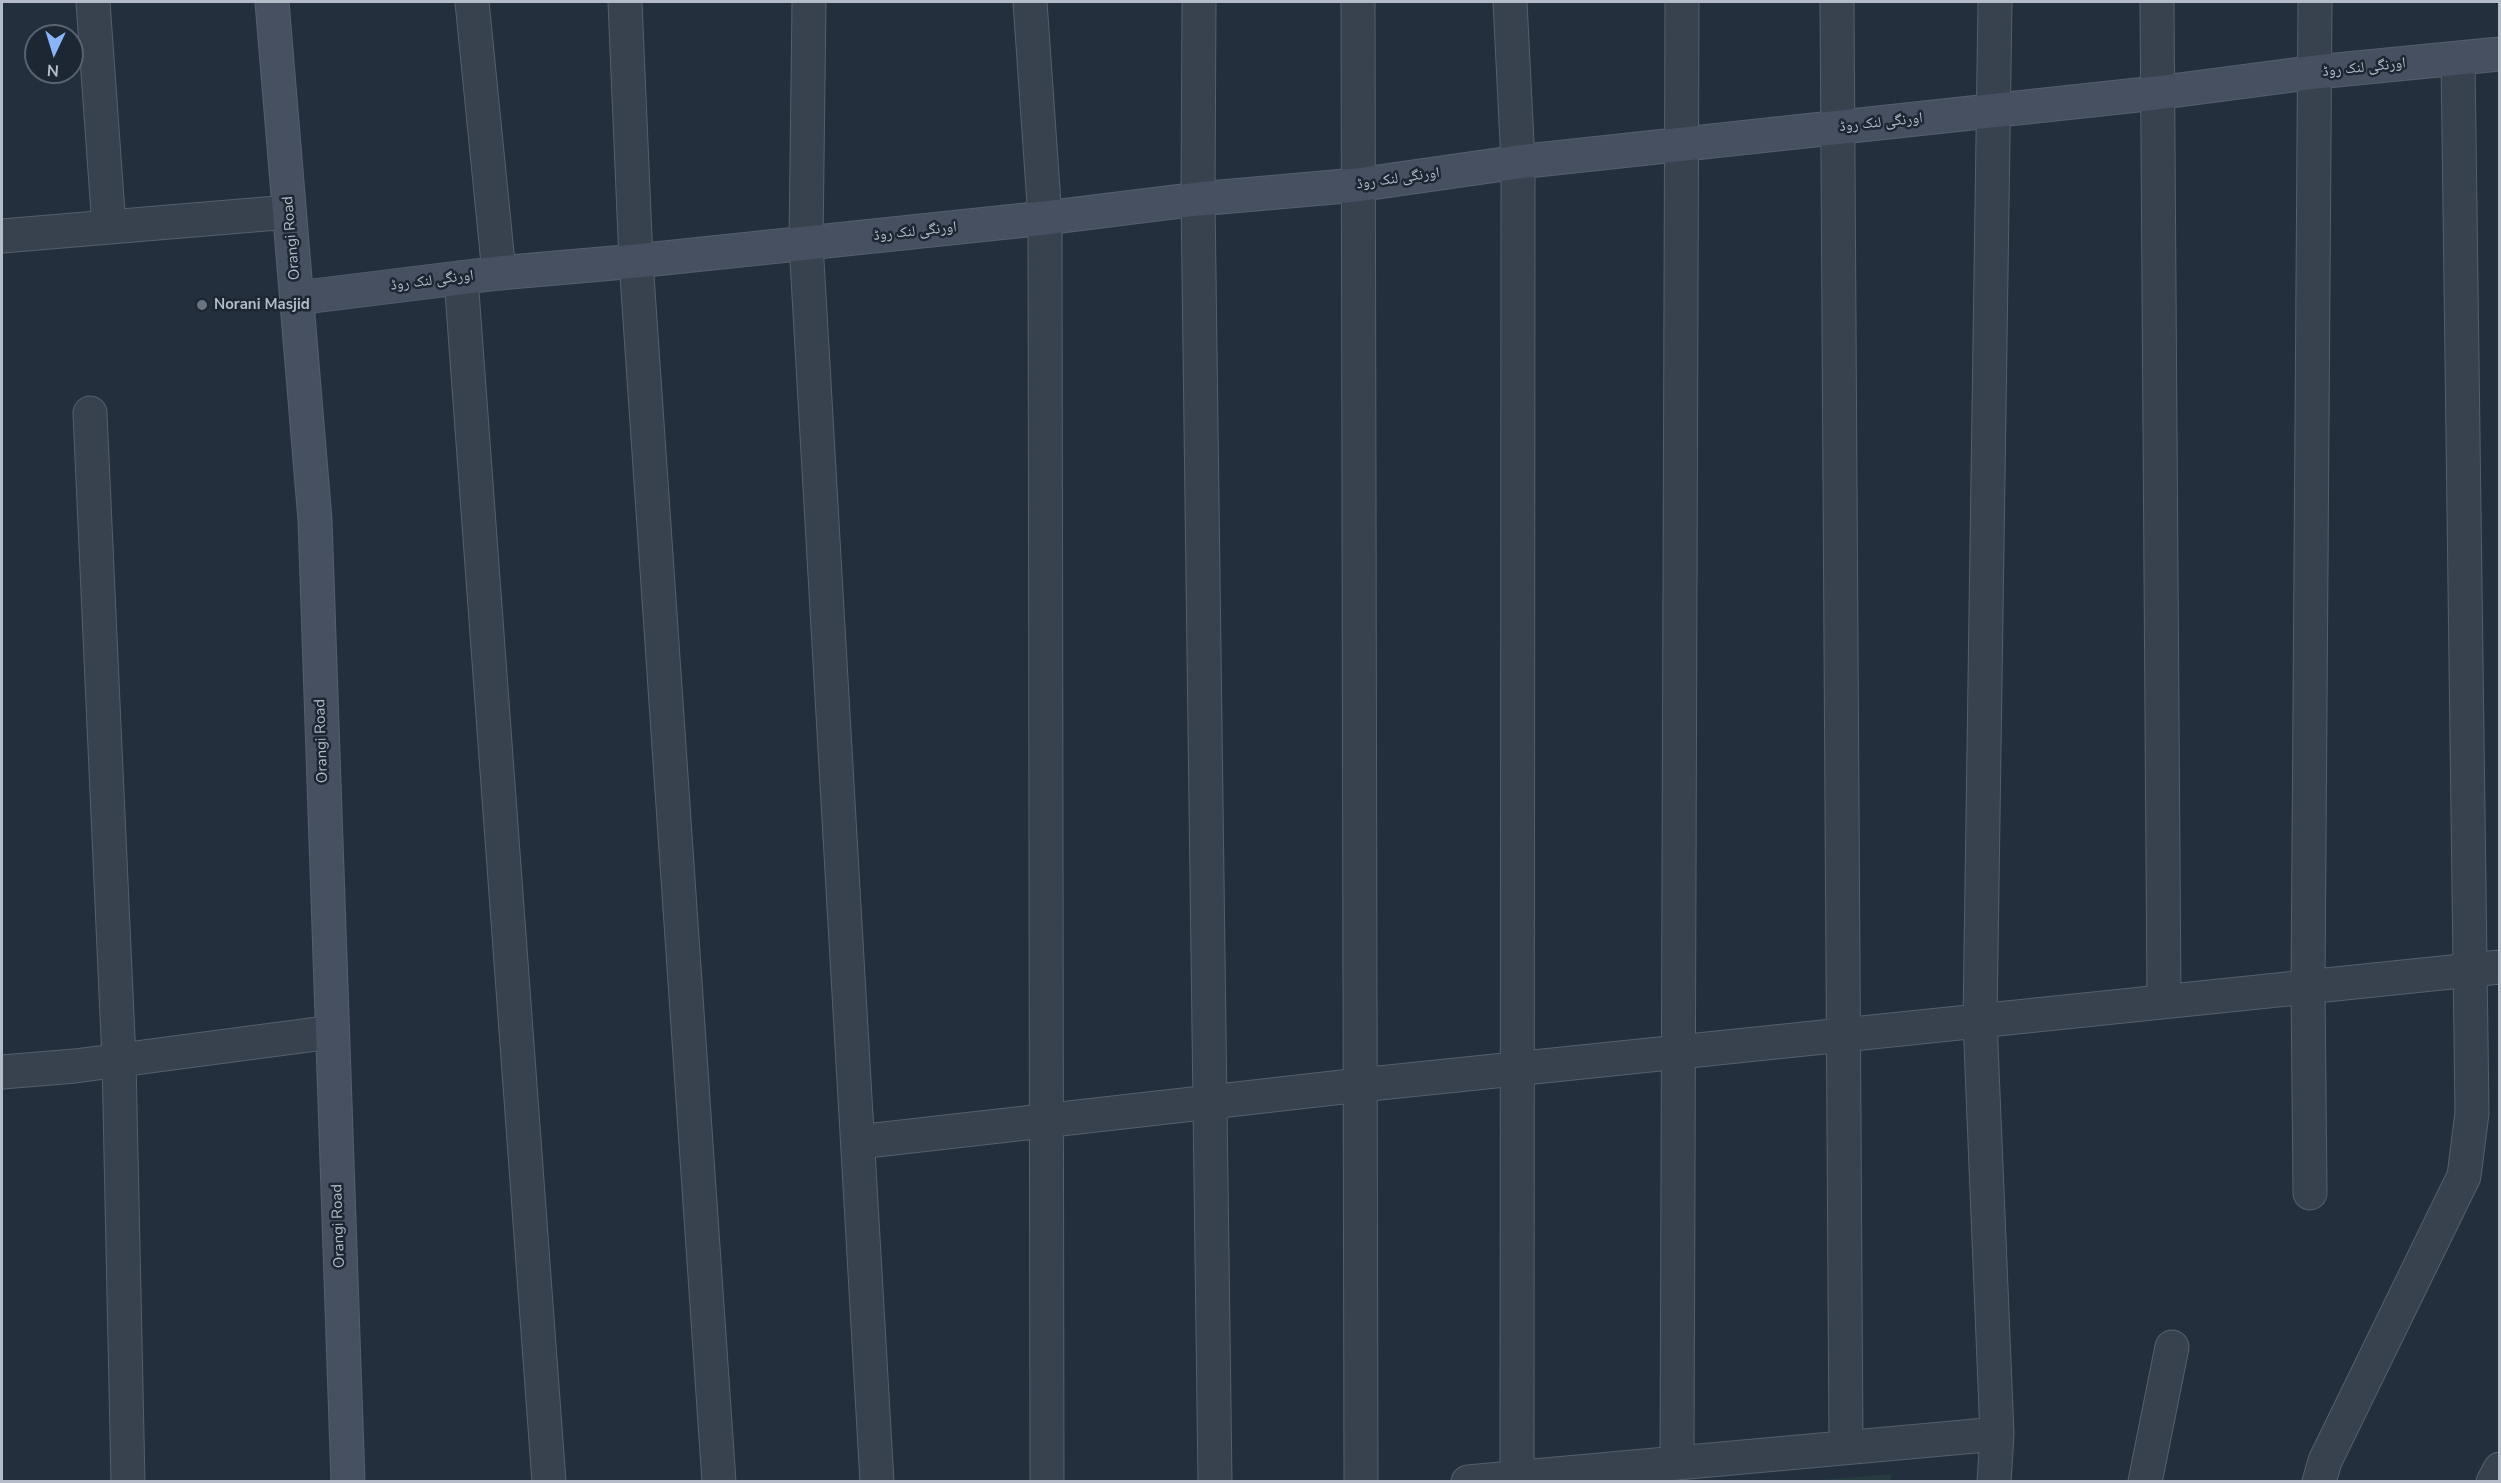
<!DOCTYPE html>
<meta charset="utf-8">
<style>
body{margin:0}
#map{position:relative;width:2501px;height:1483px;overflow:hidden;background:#242f3e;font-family:"Nunito Sans",sans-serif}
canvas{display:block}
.frame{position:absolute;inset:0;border:3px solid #b4bcc9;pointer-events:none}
.north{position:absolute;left:24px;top:24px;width:60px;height:60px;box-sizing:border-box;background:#1d2633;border:2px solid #59626f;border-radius:50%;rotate:184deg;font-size:16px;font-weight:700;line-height:24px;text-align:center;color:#b4bcc9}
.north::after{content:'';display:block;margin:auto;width:21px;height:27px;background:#8ab4f8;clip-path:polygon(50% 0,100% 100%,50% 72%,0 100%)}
</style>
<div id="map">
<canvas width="2501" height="1483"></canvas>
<div class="frame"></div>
<div class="north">N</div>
</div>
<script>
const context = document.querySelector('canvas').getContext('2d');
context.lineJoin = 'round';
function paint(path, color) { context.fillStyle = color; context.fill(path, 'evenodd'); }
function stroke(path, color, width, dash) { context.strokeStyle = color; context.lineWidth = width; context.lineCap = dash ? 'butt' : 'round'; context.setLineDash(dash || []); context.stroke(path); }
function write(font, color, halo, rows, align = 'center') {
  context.font = font + ' "Nunito Sans","Noto Naskh Arabic",sans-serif'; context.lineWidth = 5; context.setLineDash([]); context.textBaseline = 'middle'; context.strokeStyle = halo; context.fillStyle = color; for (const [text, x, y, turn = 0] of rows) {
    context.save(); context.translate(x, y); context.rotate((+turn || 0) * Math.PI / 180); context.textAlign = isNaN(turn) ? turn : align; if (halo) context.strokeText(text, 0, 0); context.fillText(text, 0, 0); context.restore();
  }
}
const green = new Path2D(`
 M1892 1474 1890 1481H1809Z`);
const street = new Path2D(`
 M93 2 109 227
 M472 2 499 273
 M625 2 636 261 719 1482
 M809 2 806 243 877 1482
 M1030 2 1045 218 1047 1482
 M1199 2 1198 199 1215 1482
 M1358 2 1361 1482
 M1510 2 1518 162 1517 1477
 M1837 2 1846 1447
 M2157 2 2164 1001
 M2 236 289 212
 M461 278 549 1482
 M90 413 119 1060 128 1482
 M2 1072 75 1066 332 1032
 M858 1142 1360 1085 2500 967
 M2310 1193 2308 986 2315 2
 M1677 1463 1682 2
 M1468 1482 1997 1434
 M1994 1482 1997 1434 1980 1020 1995 2
 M2145 1482 2172 1347
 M2319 1482 2325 1461 2464 1176 2472 1113 2458 59
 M2493 1482 2500 1469`);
const secondary = new Path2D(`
 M272 2 315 520 348 1482
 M297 298 499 273 636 261 1045 218 1198 199 1357 185 1518 162 2156 93 2316 72 2500 54`);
const markers = [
 [202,305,6,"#6b7280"]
];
const streetNames = [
 ["اورنگی لنک روڈ",2364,68,-6],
 ["اورنگی لنک روڈ",1881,123,-6],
 ["اورنگی لنک روڈ",1398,179,-8],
 ["اورنگی لنک روڈ",915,232,-6],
 ["Orangi Road",292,238,-95],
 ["اورنگی لنک روڈ",432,281,-7],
 ["Orangi Road",322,741,-92],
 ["Orangi Road",339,1226,-92]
];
const poiNames = [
 ["Norani Masjid",214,305]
];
paint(green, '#263c3f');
stroke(street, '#565f6c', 35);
stroke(secondary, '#565f6c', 35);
stroke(street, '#38414e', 33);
stroke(secondary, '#465061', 33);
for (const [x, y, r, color] of markers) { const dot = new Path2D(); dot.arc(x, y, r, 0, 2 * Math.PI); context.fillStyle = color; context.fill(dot); stroke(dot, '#1d2633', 2); }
write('15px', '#b4bcc9', '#1d2633', streetNames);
write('bold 15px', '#b4bcc9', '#1d2633', poiNames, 'left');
</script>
